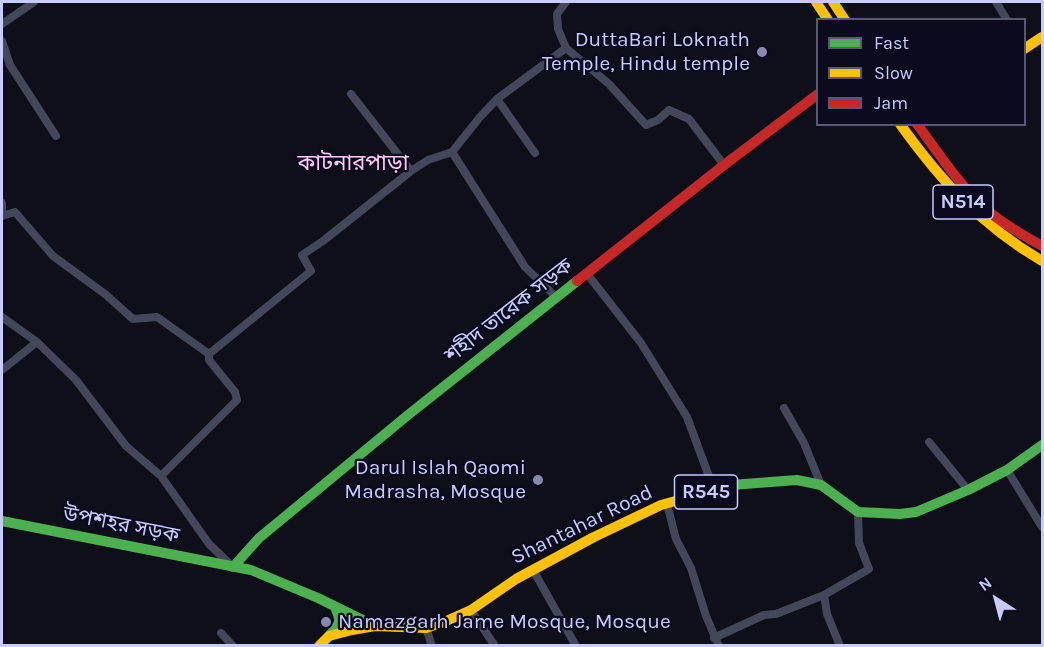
<!DOCTYPE html>
<meta charset="utf-8">
<style>
body{margin:0}
#map{position:relative;width:1044px;height:647px;overflow:hidden;background:#0f0f19;font-family:Karla,sans-serif}
canvas{display:block}
.frame{position:absolute;inset:0;border:3px solid #c8cbff;pointer-events:none}
.legend{position:absolute;left:816px;top:18px;width:210px;height:108px;box-sizing:border-box;background:#0b0b1d;border:2px solid #575877;margin:0;padding:8px 10px;list-style:none;font-size:18px;color:#c8cbff}
.legend li{display:flex;align-items:center;gap:12px;height:30px}
.legend b{width:30px;border:2px solid #575877}
.north{position:absolute;left:966px;top:569px;width:60px;height:60px;-webkit-text-stroke:4px #0b0b1d;paint-order:stroke;rotate:324deg;font-size:16px;font-weight:700;line-height:24px;text-align:center;color:#c8cbff}
.north::after{content:'';display:block;margin:auto;width:21px;height:27px;background:#c8cbff;clip-path:polygon(50% 0,100% 100%,50% 72%,0 100%)}
</style>
<div id="map">
<canvas width="1044" height="647"></canvas>
<div class="frame"></div>
<ul class="legend">
<li><b style="height:8px;background:#4caf50"></b>Fast</li>
<li><b style="height:8px;background:#ffc107"></b>Slow</li>
<li><b style="height:8px;background:#c62828"></b>Jam</li>
</ul>
<div class="north">N</div>
</div>
<script>
const context = document.querySelector('canvas').getContext('2d');
context.lineJoin = 'round';
function stroke(path, color, width, dash) { context.strokeStyle = color; context.lineWidth = width; context.lineCap = dash ? 'butt' : 'round'; context.setLineDash(dash || []); context.stroke(path); }
function write(font, color, halo, rows, align = 'center') {
  context.font = font + ' Karla,"Noto Sans Bengali",sans-serif'; context.lineWidth = 4.5; context.setLineDash([]); context.textBaseline = 'middle'; context.strokeStyle = halo; context.fillStyle = color; for (const [text, x, y, turn = 0] of rows) {
    context.save(); context.translate(x, y); context.rotate((+turn || 0) * Math.PI / 180); context.textAlign = isNaN(turn) ? turn : align; if (halo) context.strokeText(text, 0, 0); context.fillText(text, 0, 0); context.restore();
  }
}
const street = new Path2D(`
 M996 2 1007 20
 M2 24 34 2
 M2 41 10 65 56 136
 M566 48 609 84 646 125 658 120 669 110 689 119 724 165
 M351 94 411 171
 M497 99 535 153
 M452 152 480 117 497 99 566 48 558 29 557 14 566 2
 M452 152 525 267 556 297
 M2 203V216
 M2 216 15 212 53 256 105 294 133 319 157 317 209 354
 M588 275 641 343 687 417 714 490
 M2 317 37 342 76 380 126 446 161 476 209 544 233 567
 M2 370 37 342
 M784 408 804 443 821 485
 M929 442 968 490
 M1007 470 1042 527
 M161 476 237 400 235 392 209 360V354L311 271 302 255 323 241 411 171 428 160 452 152
 M667 504 676 539 691 568 706 616 719 646
 M533 570 576 646
 M824 595 827 614 840 646
 M471 610 495 646
 M426 628 432 646
 M221 633 233 646
 M714 638 764 615 776 614 824 595 869 569 859 543 858 512`);
const fast = new Path2D(`
 M722 488 731 485 797 480 821 485 858 512 900 514 916 512 968 490 1007 470 1042 445
 M2 521 251 570 318 598 375 626
 M233 567 259 538 408 415 577 281
 M329 636C340 623 342 623 335 607`);
const slow = new Path2D(`
 M816 2 828 20
 M833 2 845 20
 M1024 49 1042 37
 M900 124C941 181 981 225 1042 261
 M319 646 329 636 352 630 375 626 426 628 444 622 471 610 516 579 594 537 661 505 722 488`);
const jam = new Path2D(`
 M917 124C939 154 960 186 987 210 1004 225 1023 235 1042 246
 M577 281 724 165 818 94`);
const markers = [
 [762,52,6,"#8789ae"],
 [538,480,6,"#8789ae"],
 [326,622,6,"#8789ae"]
];
const shields = [
 [963,202,60],
 [706,492,63]
];
const shieldNames = [
 ["N514",963,202],
 ["R545",706,492]
];
const poiNames = [
 ["DuttaBari Loknath",750,40],
 ["Temple, Hindu temple",750,64],
 ["Darul Islah Qaomi",526,468],
 ["Madrasha, Mosque",526,492],
 ["Namazgarh Jame Mosque, Mosque",338,622,"left"]
];
const streetNames = [
 ["শহীদ তারেক সড়ক",509,311,-38],
 ["উপশহর সড়ক",121,525,11],
 ["Shantahar Road",582,525,-26]
];
const neighbourhoodNames = [
 ["কাটনারপাড়া",353,164]
];
stroke(street, '#44465a', 8);
stroke(fast, '#4caf50', 10);
stroke(slow, '#ffc107', 10);
stroke(jam, '#c62828', 10);
for (const [x, y, r, color] of markers) { const dot = new Path2D(); dot.arc(x, y, r, 0, 2 * Math.PI); context.fillStyle = color; context.fill(dot); stroke(dot, '#0b0b1d', 2); }
for (const [x, y, w] of shields) { const box = new Path2D(); box.roundRect(x - w / 2, y - 17, w, 34, 4.5); context.fillStyle = '#0b0b1d'; context.fill(box); stroke(box, '#c8cbff', 1.5); }
write('bold 20px', '#c8cbff', null, shieldNames);
write('21px', '#c8cbff', '#0b0b1d', poiNames, 'right');
write('21px', '#c8cbff', '#0b0b1d', streetNames);
write('22px', '#ffcaf5', '#0b0b1d', neighbourhoodNames);
</script>
